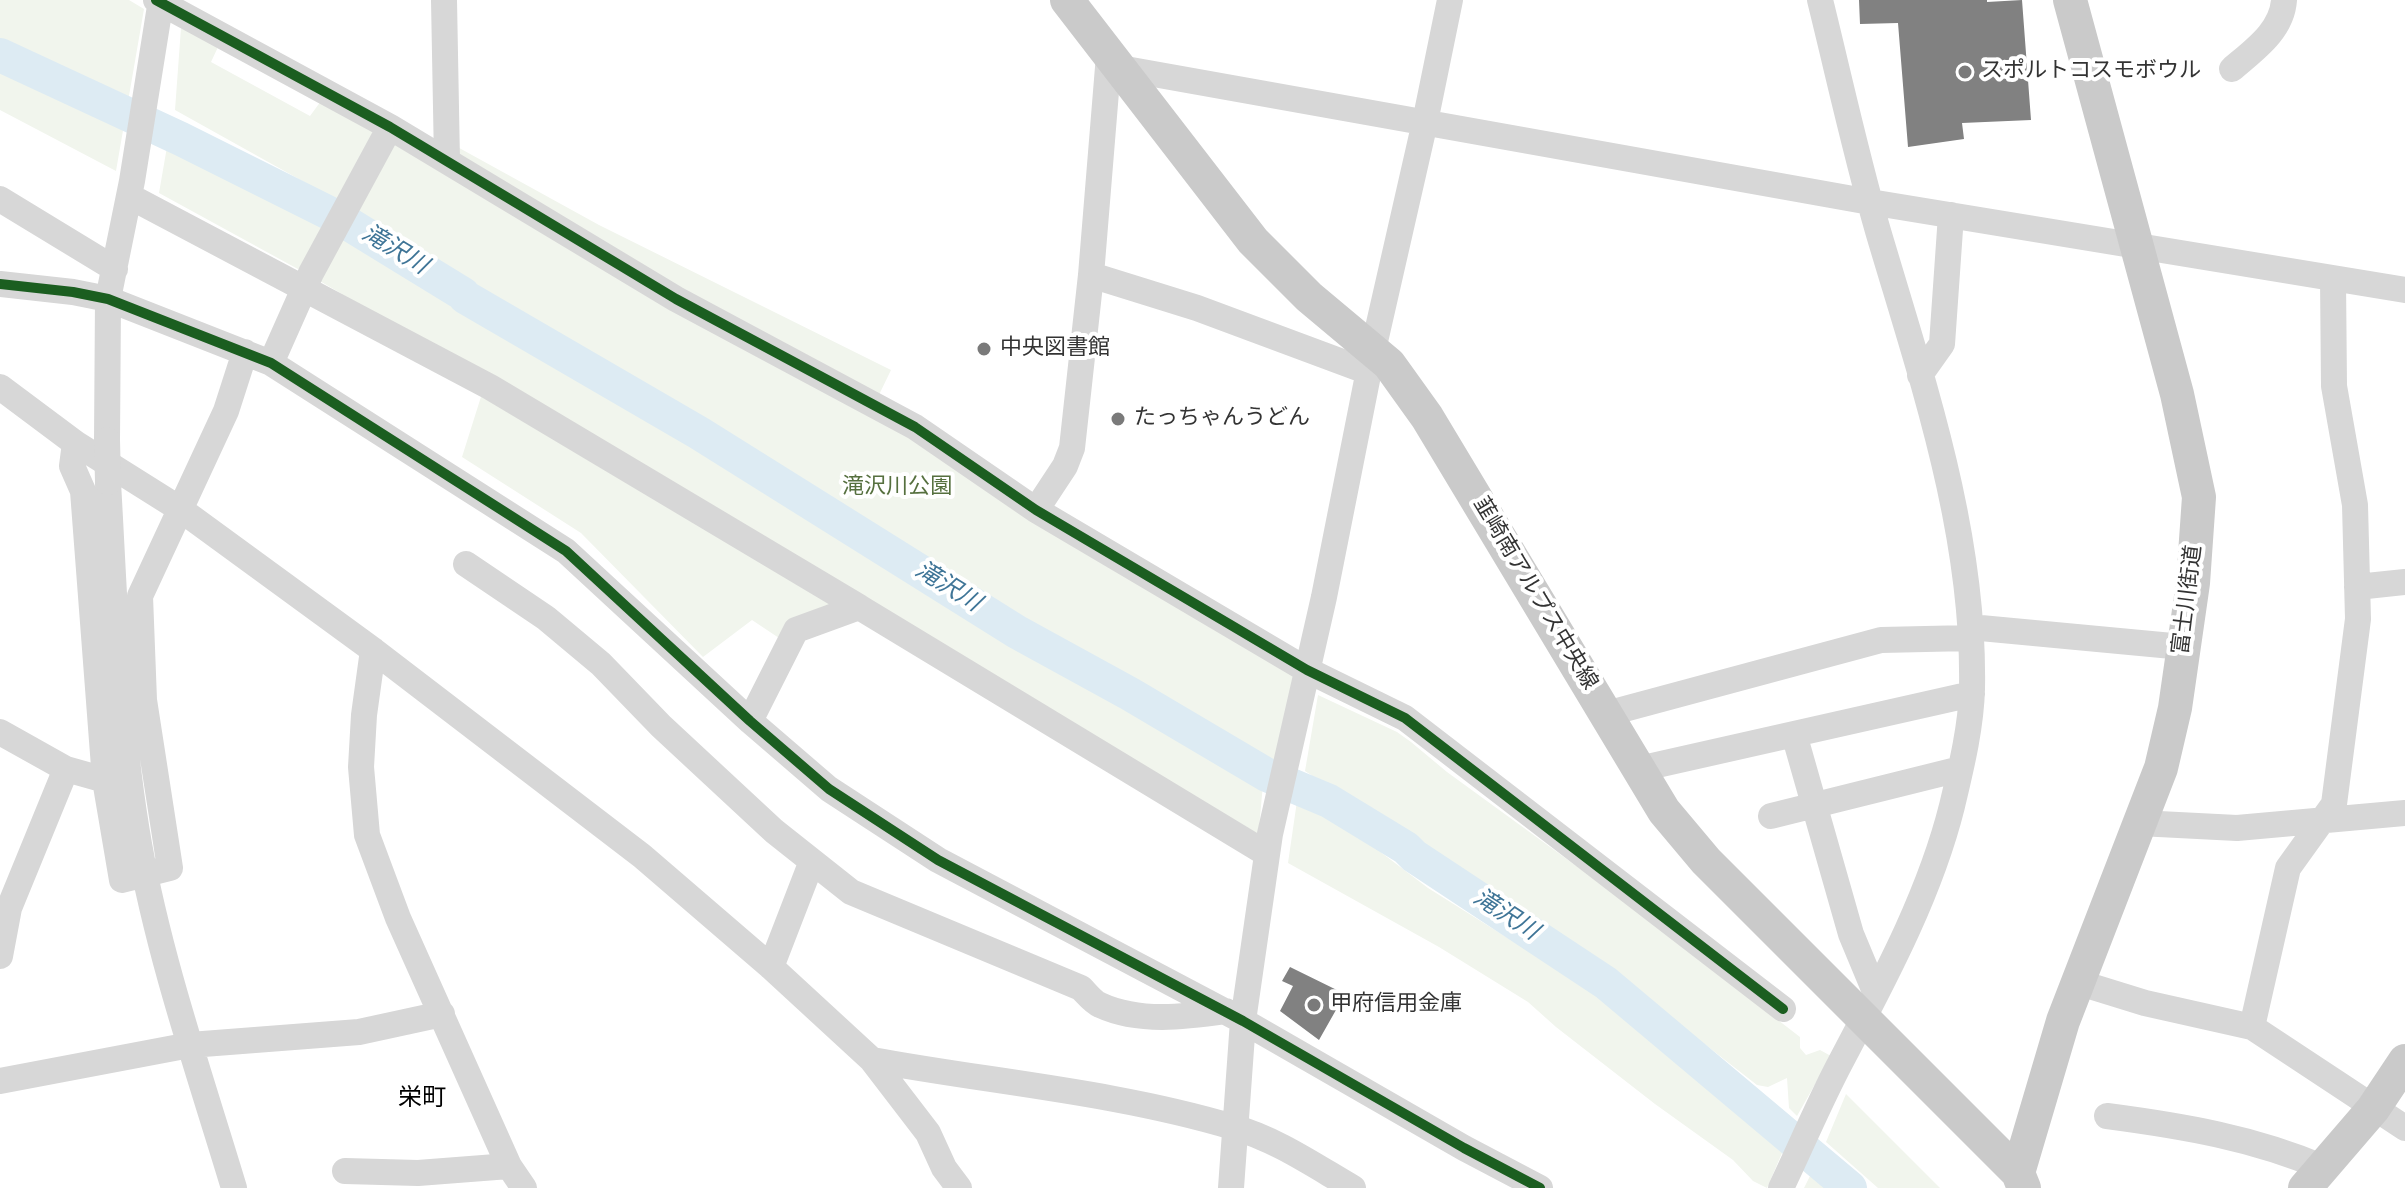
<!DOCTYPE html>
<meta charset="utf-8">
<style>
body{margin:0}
canvas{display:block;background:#fff}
</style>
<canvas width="2405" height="1188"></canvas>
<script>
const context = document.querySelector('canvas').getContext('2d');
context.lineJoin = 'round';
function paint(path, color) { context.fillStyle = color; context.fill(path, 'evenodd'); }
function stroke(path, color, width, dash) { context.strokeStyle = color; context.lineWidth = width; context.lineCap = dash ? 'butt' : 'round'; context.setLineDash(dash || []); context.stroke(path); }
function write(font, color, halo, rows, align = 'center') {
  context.font = font + ' "Source Sans 3","Noto Sans JP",sans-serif'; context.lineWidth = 8; context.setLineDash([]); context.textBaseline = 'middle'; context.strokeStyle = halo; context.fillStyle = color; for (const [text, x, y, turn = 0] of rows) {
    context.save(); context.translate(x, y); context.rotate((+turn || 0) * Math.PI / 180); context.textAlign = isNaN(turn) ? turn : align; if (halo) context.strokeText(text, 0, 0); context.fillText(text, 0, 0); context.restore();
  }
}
const green = new Path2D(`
 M0 0H129L144 9 116 171 0 110Z
 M181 28 218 47 211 62 310 116 321 101 377 131 340 202 175 110Z
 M390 127 1307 670 1281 785 1130 694 1031 640 718 444 465 297 378 241 348 204Z
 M168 141 328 228 307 274 159 193Z
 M452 144 599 225 891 370 876 401 452 158Z
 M341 235 912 573 908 584 932 587 1263 784 1258 839 858 602 785 642 752 620 703 657 581 533 462 457 485 384 344 310 342 294 318 280Z
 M1318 695 1397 732 1411 742 1447 772 1612 892 1800 1037V1048L1806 1055 1820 1050 1831 1056 1797 1116 1789 1108 1787 1078 1768 1087 1757 1085 1643 996 1555 933 1495 892 1377 818 1361 802 1350 801 1305 771Z
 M1297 801 1362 838 1428 888 1573 979 1641 1029 1785 1146 1767 1188 1753 1181 1733 1160 1655 1104 1556 1027 1528 1002 1439 947 1288 863Z
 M1846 1094 1940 1188H1878L1826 1142Z
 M1813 1170 1836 1187 1837 1188H1804Z`);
const river = new Path2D(`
 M0 55 181 139 339 218 463 294 465 297 699 433 1017 632 1130 694 1267 775 1329 801 1406 848 1414 856 1606 983 1850 1188`);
const building = new Path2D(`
 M1859 0H1987V2L2022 0 2031 120 1962 123 1964 139 1908 147 1898 23 1860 24Z
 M1290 967 1345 994 1319 1040 1280 1011 1293 986 1282 981Z`);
const minor = new Path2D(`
 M156 0 390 127 676 299 915 427 1036 510 1307 670 1405 718 1783 1009
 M444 0 447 161
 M1120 68 1870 202 2405 290
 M2232 69C2254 50 2282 31 2284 0
 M129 196 490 387 859 607
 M0 199 115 269
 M1091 275 1197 308 1369 372
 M2333 279 2334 386 2355 505 2358 619 2334 804 2288 868 2252 1027 2405 1128
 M0 284 73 292 108 299 271 363 566 551 750 721 829 789 938 860 1243 1021 1464 1148 1540 1188
 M271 363 311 273 390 127
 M1920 375 1942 344 1951 215
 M0 387 75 443 180 509 373 650 642 856 771 967 872 1060 928 1133 944 1168 959 1188
 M107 440 108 299 132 181 161 0
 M75 443 72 466 83 491 105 780 122 880 170 868 144 700 140 596 226 411 245 352
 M108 482C115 604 118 724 139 844 160 961 200 1075 234 1188
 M1036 510 1065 466 1072 448 1091 275 1109 55
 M466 564 546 618 601 664 661 726 774 831 851 892 1081 988C1087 994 1093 1002 1100 1005 1139 1023 1185 1017 1226 1011
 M2357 587 2405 582
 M1970 627 2183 647
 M373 650 364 715 361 767 367 835 398 918 509 1166 524 1188
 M1606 714 1881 640 1970 638
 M750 721 796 630 859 607 1267 854
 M0 732 66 769 105 780
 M1794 734 1851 934 1876 994
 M1639 769 1972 694
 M1771 816 1960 769
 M2139 823 2237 828 2405 813
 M0 956 9 908 66 769
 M771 967 812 861
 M2077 982 2145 1003 2252 1027
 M872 1060C992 1082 1116 1092 1233 1127 1276 1139 1315 1166 1353 1188
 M0 1081 190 1045 359 1032 442 1014
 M2107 1116C2183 1126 2254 1138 2324 1168
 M345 1171 418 1173 509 1166
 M1231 1188 1243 1021 1270 834 1324 597 1373 350 1425 122 1450 0
 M1781 1188C1800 1148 1817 1108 1837 1069 1881 985 1929 898 1952 806 1961 768 1971 728 1972 689 1975 531 1922 380 1878 231 1856 155 1839 77 1820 0`);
const major = new Path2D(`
 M1067 0 1253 241 1309 297 1389 364 1427 417 1664 811 1706 861 2018 1173
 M2024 1188 2018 1173 2063 1021 2161 768 2175 708 2193 583 2199 497 2177 394 2070 0
 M2305 1188 2373 1109 2405 1061`);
const minorBridge = new Path2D(`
 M107 440 108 482`);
const cycleway = new Path2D(`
 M156 0 390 127 676 299 915 427 1036 510 1307 670 1405 718 1783 1009
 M0 284 73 292 108 299 271 363 566 551 750 721 829 789 938 860 1243 1021 1464 1148 1540 1188`);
const markers = [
 [1965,72,8,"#7a7a7a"],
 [984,349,8,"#7a7a7a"],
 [1118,419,8,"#7a7a7a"],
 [1314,1005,8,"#7a7a7a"]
];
const poiNames = [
 ["スポルトコスモボウル",1981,72],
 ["中央図書館",1000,349],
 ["たっちゃんうどん",1134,419],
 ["甲府信用金庫",1330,1005]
];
const parkNames = [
 ["滝沢川公園",897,488]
];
const streetNames = [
 ["韮崎南アルプス中央線",1534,594,59],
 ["富士川街道",2189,600,-83]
];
const waterNames = [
 ["滝沢川",394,251,31],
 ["滝沢川",947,588,32],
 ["滝沢川",1505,916,33]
];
const neighbourhoodNames = [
 ["栄町",422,1100]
];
paint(green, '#f1f5ed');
stroke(river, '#ddebf3', 34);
paint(building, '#818181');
stroke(minor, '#d7d7d7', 26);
stroke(major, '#cacaca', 34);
stroke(minorBridge, '#d7d7d7', 26);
stroke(cycleway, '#1b5e20', 10);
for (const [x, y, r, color] of markers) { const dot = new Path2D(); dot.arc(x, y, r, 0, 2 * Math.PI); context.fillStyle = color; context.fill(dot); stroke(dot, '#fff', 3); }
write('22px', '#333', '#fff', poiNames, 'left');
write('22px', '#56703f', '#fff', parkNames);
write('22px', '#333', '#fff', streetNames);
write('italic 24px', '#3f7597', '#fff', waterNames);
write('24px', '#000', '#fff', neighbourhoodNames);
</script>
